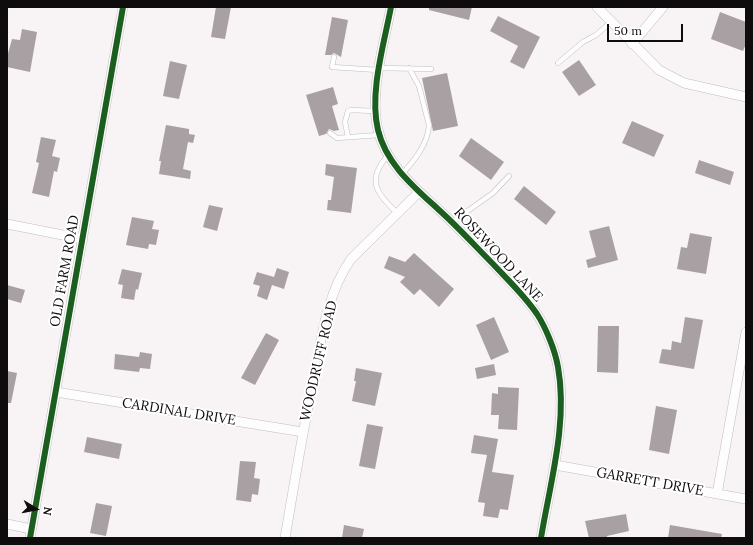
<!DOCTYPE html>
<style>
body{margin:0}
#map{position:relative;width:753px;height:545px;overflow:hidden;background:#f8f3f5;font-family:Lora,serif}
canvas{display:block}
.frame{position:absolute;inset:0;border:8px solid #0f0c0d;pointer-events:none}
.north{position:absolute;left:16px;top:489px;width:40px;height:40px;-webkit-text-stroke:3px #fff;paint-order:stroke;rotate:100deg;font-size:11px;font-weight:700;line-height:16px;text-align:center;color:#0f0c0d}
.north::after{content:'';display:block;margin:auto;width:14px;height:18px;background:#0f0c0d;clip-path:polygon(50% 0,100% 100%,50% 72%,0 100%)}
.scale{position:absolute;left:607px;top:24px;width:76px;height:18px;box-sizing:border-box;border:2px solid #0f0c0d;border-top:0;padding-left:5px;font-size:12px;line-height:14px;white-space:nowrap;color:#0f0c0d;-webkit-text-stroke:3px #fff;paint-order:stroke}
</style>
<div id="map">
<canvas width="753" height="545"></canvas>
<div class="frame"></div>
<div class="north">N</div>
<div class="scale">50 m</div>
</div>
<script>
const context = document.querySelector('canvas').getContext('2d');
context.lineJoin = 'round';
function paint(path, color) { context.fillStyle = color; context.fill(path, 'evenodd'); }
function stroke(path, color, width, dash) { context.strokeStyle = color; context.lineWidth = width; context.lineCap = dash ? 'butt' : 'round'; context.setLineDash(dash || []); context.stroke(path); }
function write(font, color, halo, rows, align = 'center') {
  context.font = font + ' Lora,serif'; context.lineWidth = 4; context.setLineDash([]); context.textBaseline = 'middle'; context.strokeStyle = halo; context.fillStyle = color; for (const [text, x, y, turn = 0] of rows) {
    context.save(); context.translate(x, y); context.rotate((+turn || 0) * Math.PI / 180); context.textAlign = isNaN(turn) ? turn : align; if (halo) context.strokeText(text, 0, 0); context.fillText(text, 0, 0); context.restore();
  }
}
const building = new Path2D(`
 M216 7H231L225 39 211 37Z
 M429 7H472L469 20 429 10Z
 M720 12 746 22V44L743 51 711 39Z
 M498 16 540 37 524 69 510 62 518 46 490 31Z
 M332 17 348 20 341 57 334 53 331 55H325Z
 M22 29 37 32 30 72 7 67V57L12 39 20 40Z
 M579 60 596 85 579 96 562 72Z
 M170 61 187 65 179 99 163 96Z
 M447 73 458 126 433 131 422 78Z
 M333 87 338 104 332 106 339 130 334 131 329 129 326 134 319 136 306 95Z
 M632 121 664 135 654 157 622 143Z
 M166 125 189 129V134L195 135 193 143 188 142 183 169 191 171 190 179 159 174 161 161H159Z
 M41 137 56 140 52 156 60 158 57 172 54 171 49 197 32 193 39 163 36 162Z
 M471 138 504 162 491 180 459 156Z
 M699 160 734 172 730 185 695 173Z
 M326 164 357 168 351 213 327 210 328 200H331L334 177 325 175Z
 M524 186 556 212 546 225 514 199Z
 M209 205 223 208 217 231 203 227Z
 M132 217 154 221 152 229 159 230 156 245 149 244 148 249 126 245Z
 M609 226 618 260 588 268 586 260 596 257 589 231Z
 M690 233 712 237 706 274 677 269 681 247 687 248Z
 M414 253 454 289 439 307 420 289 414 295 400 282 405 277 384 268 389 256 405 262Z
 M277 268 289 272 284 289 272 285 267 300 257 296 260 286 253 284 257 272 274 277Z
 M122 269 142 273 138 290 136 289 134 300 121 298 123 285 118 284Z
 M7 285 25 290 21 303 7 299Z
 M494 317 509 352 491 360 476 325Z
 M685 317 703 320 694 369 659 363 662 349 671 350 672 341 681 343Z
 M598 326H619L618 373 597 372Z
 M266 333 279 340 255 385 241 378Z
 M140 352 152 354 150 369 140 368 139 372 114 369 115 354 139 357Z
 M494 364 496 375 477 379 475 368Z
 M356 368 382 373 375 406 352 401 356 381H354Z
 M7 371 17 373 11 403H7Z
 M498 387 519 388 517 430 498 429 499 415H491L492 393 498 394Z
 M656 406 677 410 669 454 649 450Z
 M367 424 383 427 375 469 359 466Z
 M474 435 498 439 492 472 514 475 508 510 500 509 498 518 483 516 485 503 478 502 487 455 471 453Z
 M87 437 122 444 119 459 84 452Z
 M240 461 256 462 254 478 260 479 258 495 252 494 251 502 236 500Z
 M96 503 112 506 106 536 90 533Z
 M626 514 629 531 607 536V538H589L585 521Z
 M344 525 364 529 362 538H342Z
 M670 525 722 534 721 538H668Z`);
const service = new Path2D(`
 M334 57 332 67 378 70
 M558 63 583 42 596 35 611 22
 M380 68 431 69
 M330 133 337 138 379 135
 M348 137 345 122 348 111 351 110 375 111
 M388 155C366 181 376 192 397 213
 M402 174C414 161 428 144 429 125L419 86 409 68
 M452 222 493 193 509 176`);
const minor = new Path2D(`
 M391 7C384 44 369 93 378 130 386 164 414 187 439 210 458 227 475 246 493 264 508 280 524 295 537 314 546 328 555 350 558 367 568 423 550 483 541 538
 M597 7 659 70 684 83 746 97
 M632 44 663 7
 M7 224 83 239
 M56 392 303 432
 M555 465 746 499
 M717 494 746 332
 M7 524 31 529
 M30 538 123 7
 M285 538C294 486 302 434 313 383 321 341 326 295 351 259L419 192`);
const cycleway = new Path2D(`
 M391 7C384 44 369 93 378 130 386 164 414 187 439 210 458 227 475 246 493 264 508 280 524 295 537 314 546 328 555 350 558 367 568 423 550 483 541 538
 M30 538 123 7`);
const streetNames = [
 ["ROSEWOOD LANE",498,255,47],
 ["OLD FARM ROAD",65,271,-80],
 ["WOODRUFF ROAD",319,361,-77],
 ["CARDINAL DRIVE",179,412,9],
 ["GARRETT DRIVE",650,482,10]
];
paint(building, '#a9a0a4');
stroke(service, '#c1bebf', 5.5);
stroke(minor, '#c1bebf', 10);
stroke(service, '#fefdfe', 4.5);
stroke(minor, '#fefdfe', 9);
stroke(cycleway, '#1b5e20', 6);
write('14px', '#0f0c0d', '#fff', streetNames);
</script>
